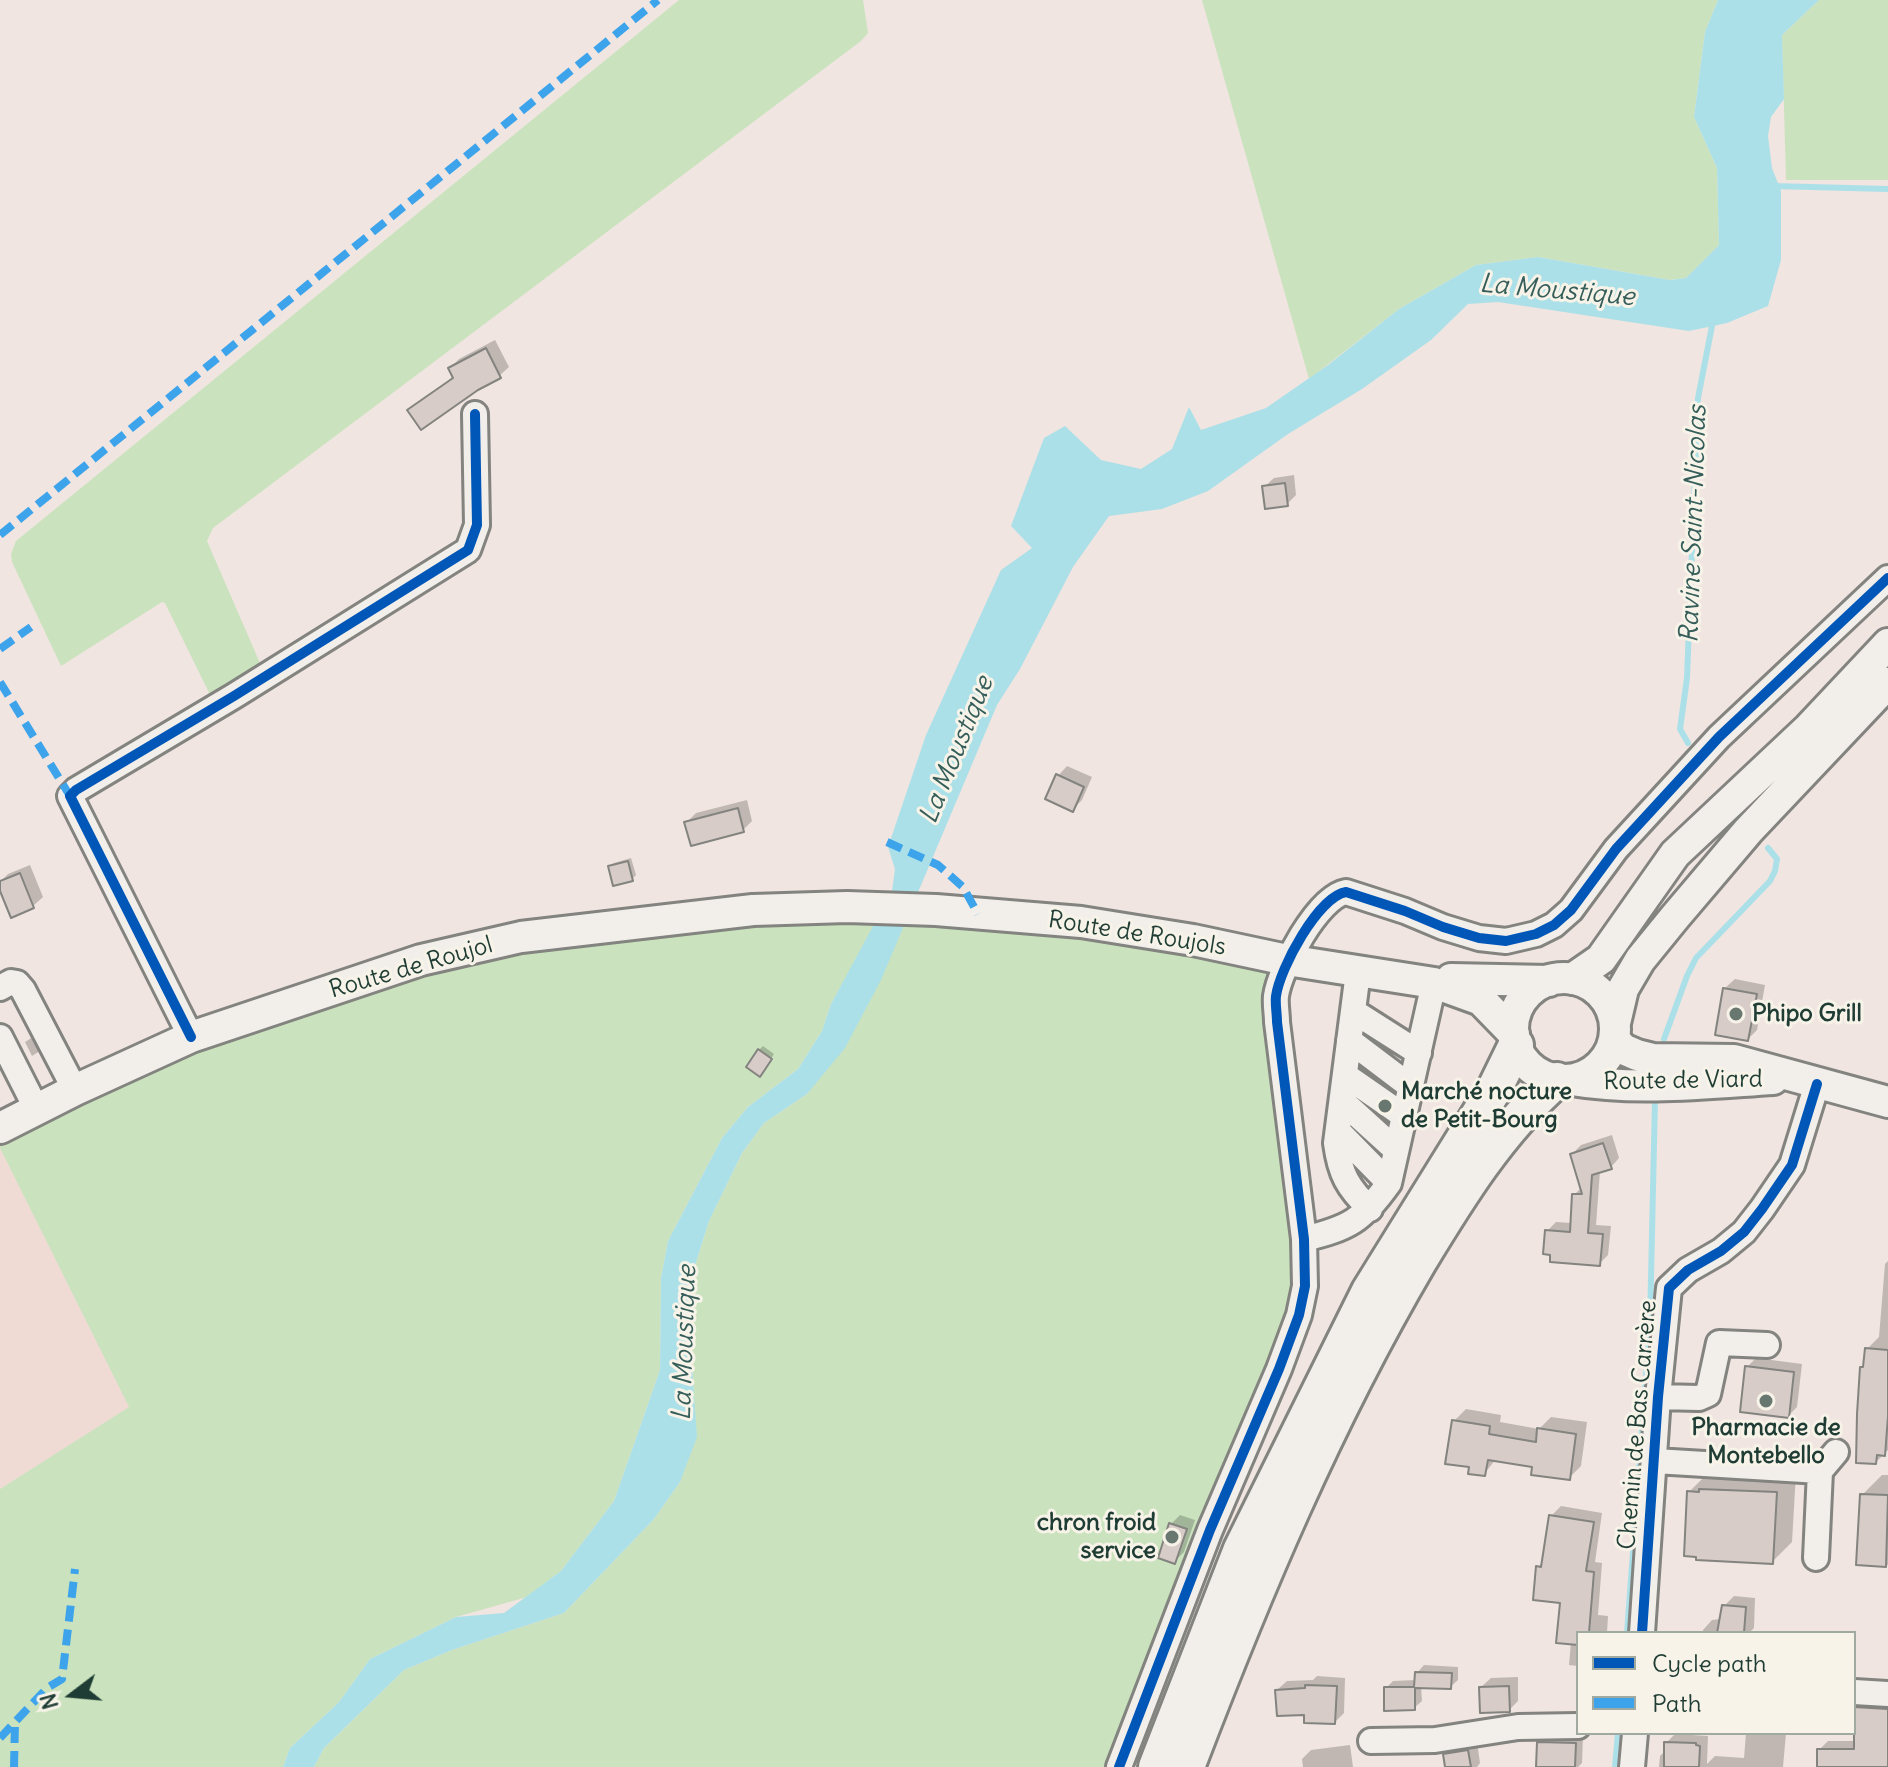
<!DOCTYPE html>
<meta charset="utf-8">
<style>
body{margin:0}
#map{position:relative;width:1888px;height:1767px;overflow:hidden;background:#f0e5e0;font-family:Delius,sans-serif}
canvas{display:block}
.legend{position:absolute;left:1576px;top:1631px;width:280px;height:104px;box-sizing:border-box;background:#f7f3e8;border:2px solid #a1aaa0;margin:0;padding:10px 14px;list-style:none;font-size:24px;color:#1f3d34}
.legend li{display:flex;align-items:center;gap:16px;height:40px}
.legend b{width:40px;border:2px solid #a1aaa0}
.north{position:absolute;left:32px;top:1655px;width:80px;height:80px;-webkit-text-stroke:6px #f7f3e8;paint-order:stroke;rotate:254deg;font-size:22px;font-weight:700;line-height:32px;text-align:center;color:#1f3d34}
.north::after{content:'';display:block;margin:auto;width:28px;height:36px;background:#1f3d34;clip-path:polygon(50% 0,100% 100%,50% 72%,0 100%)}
</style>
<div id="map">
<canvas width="1888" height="1767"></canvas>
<ul class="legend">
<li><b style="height:10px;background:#0057b8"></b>Cycle path</li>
<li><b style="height:10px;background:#3da4eb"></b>Path</li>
</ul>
<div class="north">N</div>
</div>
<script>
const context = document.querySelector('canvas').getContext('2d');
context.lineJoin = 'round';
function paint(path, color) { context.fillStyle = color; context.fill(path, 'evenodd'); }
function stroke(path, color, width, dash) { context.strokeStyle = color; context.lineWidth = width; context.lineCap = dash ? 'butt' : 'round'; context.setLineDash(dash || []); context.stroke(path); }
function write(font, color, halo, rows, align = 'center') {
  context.font = font + ' Delius,sans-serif'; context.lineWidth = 6; context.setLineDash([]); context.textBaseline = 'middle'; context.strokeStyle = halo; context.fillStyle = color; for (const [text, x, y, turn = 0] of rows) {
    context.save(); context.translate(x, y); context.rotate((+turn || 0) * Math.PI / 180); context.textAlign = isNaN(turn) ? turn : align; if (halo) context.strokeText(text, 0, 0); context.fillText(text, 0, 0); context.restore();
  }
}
const built = new Path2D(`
 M0 1148 130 1407 0 1489Z`);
const green = new Path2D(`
 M679 0H863L868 33 861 41 213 528 207 541 266 677 216 707 165 603 162 602 61 666 12 562 11 554 16 541Z
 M1202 0H1718L1705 32 1694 117 1717 168 1719 245 1686 278 1670 280 1538 257 1476 265 1399 309 1309 379Z
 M1819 0H1888V180H1786L1782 35Z
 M908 917 1287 960 1276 996 1305 1286 1119 1767H314L324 1748 404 1670 452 1650 564 1613 654 1519 680 1482 696 1432 692 1367 693 1272 709 1221 742 1153 764 1123 807 1094Z
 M879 918 831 1004 822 1031 798 1069 748 1107 722 1138 668 1241 661 1278 660 1370 614 1501 561 1571 527 1597 456 1617 370 1659 339 1702 290 1748 283 1767H0V1489L129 1407 0 1148V1128L191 1037 521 937Z`);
const water = new Path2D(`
 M1718 0H1819L1782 35 1784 99 1771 117 1768 136 1772 168 1781 191V260L1768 306 1727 323 1689 331 1498 302 1468 304 1431 340 1362 389 1288 434 1208 491 1162 509 1109 516 1073 567 1020 669 997 705 881 980 845 1048 807 1094 764 1123 742 1153 709 1221 693 1272 692 1367 697 1437 680 1482 654 1519 564 1613 452 1650 404 1670 324 1748 314 1767H283L290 1748 339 1702 370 1659 456 1617 504 1613 561 1571 614 1501 660 1370 661 1278 668 1241 722 1138 748 1107 798 1069 822 1031 831 1004 892 891 895 869 888 847 926 735 1001 570 1032 548 1011 526 1044 438 1065 426 1101 460 1141 469 1172 449 1189 407 1201 430 1266 408 1328 365 1399 309 1476 265 1538 257 1670 280 1686 278 1719 245 1717 168 1694 117 1705 32Z`);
const shadow = new Path2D(`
 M495 340 509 367 499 376 410 411 454 376 450 368 459 359Z
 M1294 475 1296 495 1287 504 1264 487 1274 478Z
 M1067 766 1092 777 1082 800 1073 809 1058 776Z
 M747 800 752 821 743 830 687 822 696 813Z
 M631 858 636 875 632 879 610 867 614 863Z
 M30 865 43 897 33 906 0 886V882L8 874Z
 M1735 979 1765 985 1757 1030 1748 1039 1725 988Z
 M36 1035 43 1049 32 1056 25 1042Z
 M763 1046 774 1054 764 1070 759 1050Z
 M1612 1135 1619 1158 1611 1167 1600 1171 1596 1225 1611 1226 1608 1255 1599 1264 1547 1231 1556 1222 1572 1223 1574 1195 1582 1187 1572 1154 1581 1145Z
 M1888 1261V1450L1876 1462 1865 1365 1867 1349 1879 1337 1885 1264Z
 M1756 1358 1802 1364 1797 1407 1788 1416 1747 1367Z
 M1466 1409 1501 1415 1500 1422 1539 1429 1551 1417 1587 1422 1581 1466 1569 1478 1534 1466 1496 1459 1484 1474 1471 1466 1454 1421Z
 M1709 1472 1796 1473 1792 1542 1772 1562 1689 1492Z
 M1882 1475H1888V1565L1858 1563 1862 1495Z
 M1561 1506 1602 1513 1595 1562 1602 1563 1598 1615 1608 1616 1607 1633H1578V1666L1569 1665 1571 1642 1562 1601 1538 1567 1544 1561 1551 1516Z
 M1180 1515 1195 1520 1184 1552 1174 1562 1171 1524Z
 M1734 1596 1755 1598 1754 1628 1749 1633H1703V1630L1712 1620 1720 1619 1724 1606Z
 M1424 1665 1458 1667V1680L1450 1687 1421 1686 1422 1701 1414 1708 1386 1688 1393 1681 1416 1680 1417 1673Z
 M1317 1676 1345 1678 1344 1713 1335 1722 1306 1712 1277 1690 1287 1681 1313 1680Z
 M1518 1677V1701L1509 1710 1481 1687 1491 1678Z
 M1865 1699H1888V1767H1819V1750L1828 1741H1854L1856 1708Z
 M1746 1733H1786L1783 1767H1659L1660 1756 1666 1750V1743L1675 1734 1708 1736 1707 1764 1715 1756 1744 1758Z
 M1547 1735 1583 1736 1582 1763 1578 1767H1538L1539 1743Z
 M1477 1742 1480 1763 1477 1767H1447L1445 1755 1454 1745Z
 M1350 1745 1353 1767H1303L1302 1759 1311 1750Z`);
const stream = new Path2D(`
 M1772 186 1888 189
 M1688 743 1680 729 1687 678 1698 398 1712 326 1710 319
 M1664 1039 1687 976 1696 958 1770 881 1775 871 1777 859 1768 848
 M1627 1633 1650 1323 1655 1100
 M1615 1767 1618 1733`);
const building = new Path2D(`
 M486 348 501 378 478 390 421 430 407 410 453 378 448 368Z
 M1285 483 1288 506 1265 509 1262 486Z
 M1056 774 1084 787 1073 812 1045 799Z
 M738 808 744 832 691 846 684 822Z
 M628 861 633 881 613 886 608 866Z
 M20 873 34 908 11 918 0 891V881Z
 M1723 988 1757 994 1748 1041 1715 1035Z
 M758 1049 772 1059 760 1077 746 1067Z
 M1603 1143 1612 1169 1592 1175 1588 1233 1603 1234 1600 1266 1550 1262V1255L1543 1254 1545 1230 1570 1232 1572 1194H1582L1570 1154Z
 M1865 1348 1888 1350V1416L1885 1456 1877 1455 1876 1464 1856 1463 1857 1414 1860 1367H1863Z
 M1745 1366 1794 1372 1789 1418 1740 1412Z
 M1452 1420 1490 1426 1489 1434 1536 1442 1537 1428 1576 1434 1570 1480 1531 1475 1532 1467 1488 1460 1485 1476 1468 1474 1469 1467 1445 1464Z
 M1699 1489 1777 1492 1773 1564 1696 1560V1557L1684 1556 1687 1491 1699 1492Z
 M1860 1494 1888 1495 1886 1567 1856 1565Z
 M1549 1515 1594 1522 1586 1571 1594 1572 1589 1633H1578V1645L1556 1643 1560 1603 1533 1600 1536 1566 1541 1567Z
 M1169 1523 1187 1529 1175 1564 1158 1558Z
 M1722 1605 1746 1607 1744 1633H1717Z
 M1415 1672 1452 1673 1451 1689 1415 1688V1710L1384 1711V1687H1414Z
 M1305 1685 1337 1686 1335 1724 1304 1723V1715L1277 1716 1275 1690 1305 1688Z
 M1509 1686 1510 1712 1480 1713 1479 1687Z
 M1854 1707 1888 1709V1767H1817V1749H1854Z
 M1537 1742 1576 1743 1575 1767H1536Z
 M1664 1742 1696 1743V1745L1700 1746 1699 1767H1664Z
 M1468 1750 1471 1767H1445L1443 1754Z`);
const minor = new Path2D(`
 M1358 972 1336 1143C1340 1174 1348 1188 1370 1209
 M0 988 11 982 17 983 23 990 75 1090
 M1353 1011 1419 1053
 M0 1037 37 1110
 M191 1037 70 796 76 790 234 696 468 550 477 525 475 414
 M1349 1040 1411 1087
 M1345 1075 1404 1116
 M1342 1101 1396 1150
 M1338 1131 1389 1183
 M1304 1239C1349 1228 1362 1221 1389 1183L1434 983
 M1658 1397 1699 1398 1708 1394 1719 1343 1767 1345
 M1655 1461 1820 1471 1836 1452
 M1816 1558 1820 1471
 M1642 1633 1658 1397 1669 1288 1688 1270 1721 1251 1744 1232 1762 1209 1792 1165 1817 1084
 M1854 1692 1888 1694
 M1371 1741 1435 1740 1518 1727 1578 1726
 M1119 1767 1210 1530 1279 1369 1299 1315 1305 1286 1304 1239 1277 1022C1277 1013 1275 1004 1276 996 1280 968 1318 897 1346 892L1405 911 1443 927 1479 938 1506 941 1536 934 1554 925 1571 910 1616 849 1719 737 1888 578
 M1632 1767 1635 1733`);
const major = new Path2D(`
 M1513 1029a51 51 0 1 1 102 0a51 51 0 1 1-102 0Z
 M1451 979 1549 981
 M1572 979 1601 959 1675 854 1808 729 1888 644
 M1615 1023 1623 989 1640 960 1675 917 1748 831 1888 683
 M1614 1039 1623 1049 1637 1055 1653 1059 1734 1060 1888 1102
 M1572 1080C1636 1091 1709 1083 1773 1079
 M0 1128 75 1090 191 1037 421 960 521 937 753 910 847 907 936 910 1081 922 1193 940 1287 960 1434 983 1481 1000 1514 1034`);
const highway = new Path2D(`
 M1156 1767 1241 1549 1369 1291 1495 1088 1516 1045
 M1187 1767C1253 1594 1325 1422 1419 1262 1459 1196 1499 1131 1557 1080`);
const quiet = new Path2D(`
 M0 535 658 0
 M0 649 31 627
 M0 682 70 796
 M887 842 938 865 963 887 978 914
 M0 1738 47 1688 62 1679 75 1569
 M14 1767 15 1723`);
const cycleway = new Path2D(`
 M191 1037 70 796 76 790 234 696 468 550 477 525 475 414
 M1642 1633 1658 1397 1669 1288 1688 1270 1721 1251 1744 1232 1762 1209 1792 1165 1817 1084
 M1119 1767 1210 1530 1279 1369 1299 1315 1305 1286 1304 1239 1277 1022C1277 1013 1275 1004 1276 996 1280 968 1318 897 1346 892L1405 911 1443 927 1479 938 1506 941 1536 934 1554 925 1571 910 1616 849 1719 737 1888 578`);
const markers = [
 [1736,1014,8,"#687870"],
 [1385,1106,8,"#687870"],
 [1766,1401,8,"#687870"],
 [1172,1537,8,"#687870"]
];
const streetNames = [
 ["Route de Roujols",1137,934,9],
 ["Route de Roujol",411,968,-16],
 ["Route de Viard",1683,1081,-1],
 ["Chemin de Bas Carrère",1638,1425,-85]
];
const poiNames = [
 ["Phipo Grill",1752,1014],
 ["Marché nocture",1401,1092],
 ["de Petit-Bourg",1401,1120],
 ["Pharmacie de",1766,1428,"center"],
 ["Montebello",1766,1456,"center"],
 ["chron froid",1156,1523,"right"],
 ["service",1156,1551,"right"]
];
const waterNames = [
 ["La Moustique",1557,291,5],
 ["Ravine Saint-Nicolas",1694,524,-88],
 ["La Moustique",957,750,-68],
 ["La Moustique",685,1343,-88]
];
paint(built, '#f0dad4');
paint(green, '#cae3be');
paint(water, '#ace0e8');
paint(shadow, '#0003');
stroke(stream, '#ace0e8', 6);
paint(building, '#d8ccc8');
stroke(building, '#83837f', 2);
stroke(minor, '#83837f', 30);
stroke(major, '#83837f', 36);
stroke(highway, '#83837f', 40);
stroke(minor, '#f2efeb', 24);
stroke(major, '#f2efeb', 30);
stroke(highway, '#f2efeb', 34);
stroke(quiet, '#3da4eb', 8, [16, 8]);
stroke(cycleway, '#0057b8', 10);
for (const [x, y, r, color] of markers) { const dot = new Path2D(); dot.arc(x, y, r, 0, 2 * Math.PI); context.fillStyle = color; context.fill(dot); stroke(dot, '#f7f3e8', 3); }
write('24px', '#1f3d34', '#f7f3e8', streetNames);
write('bold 24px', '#1f3d34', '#f7f3e8', poiNames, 'left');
write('italic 26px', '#355d59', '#f7f3e8', waterNames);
</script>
